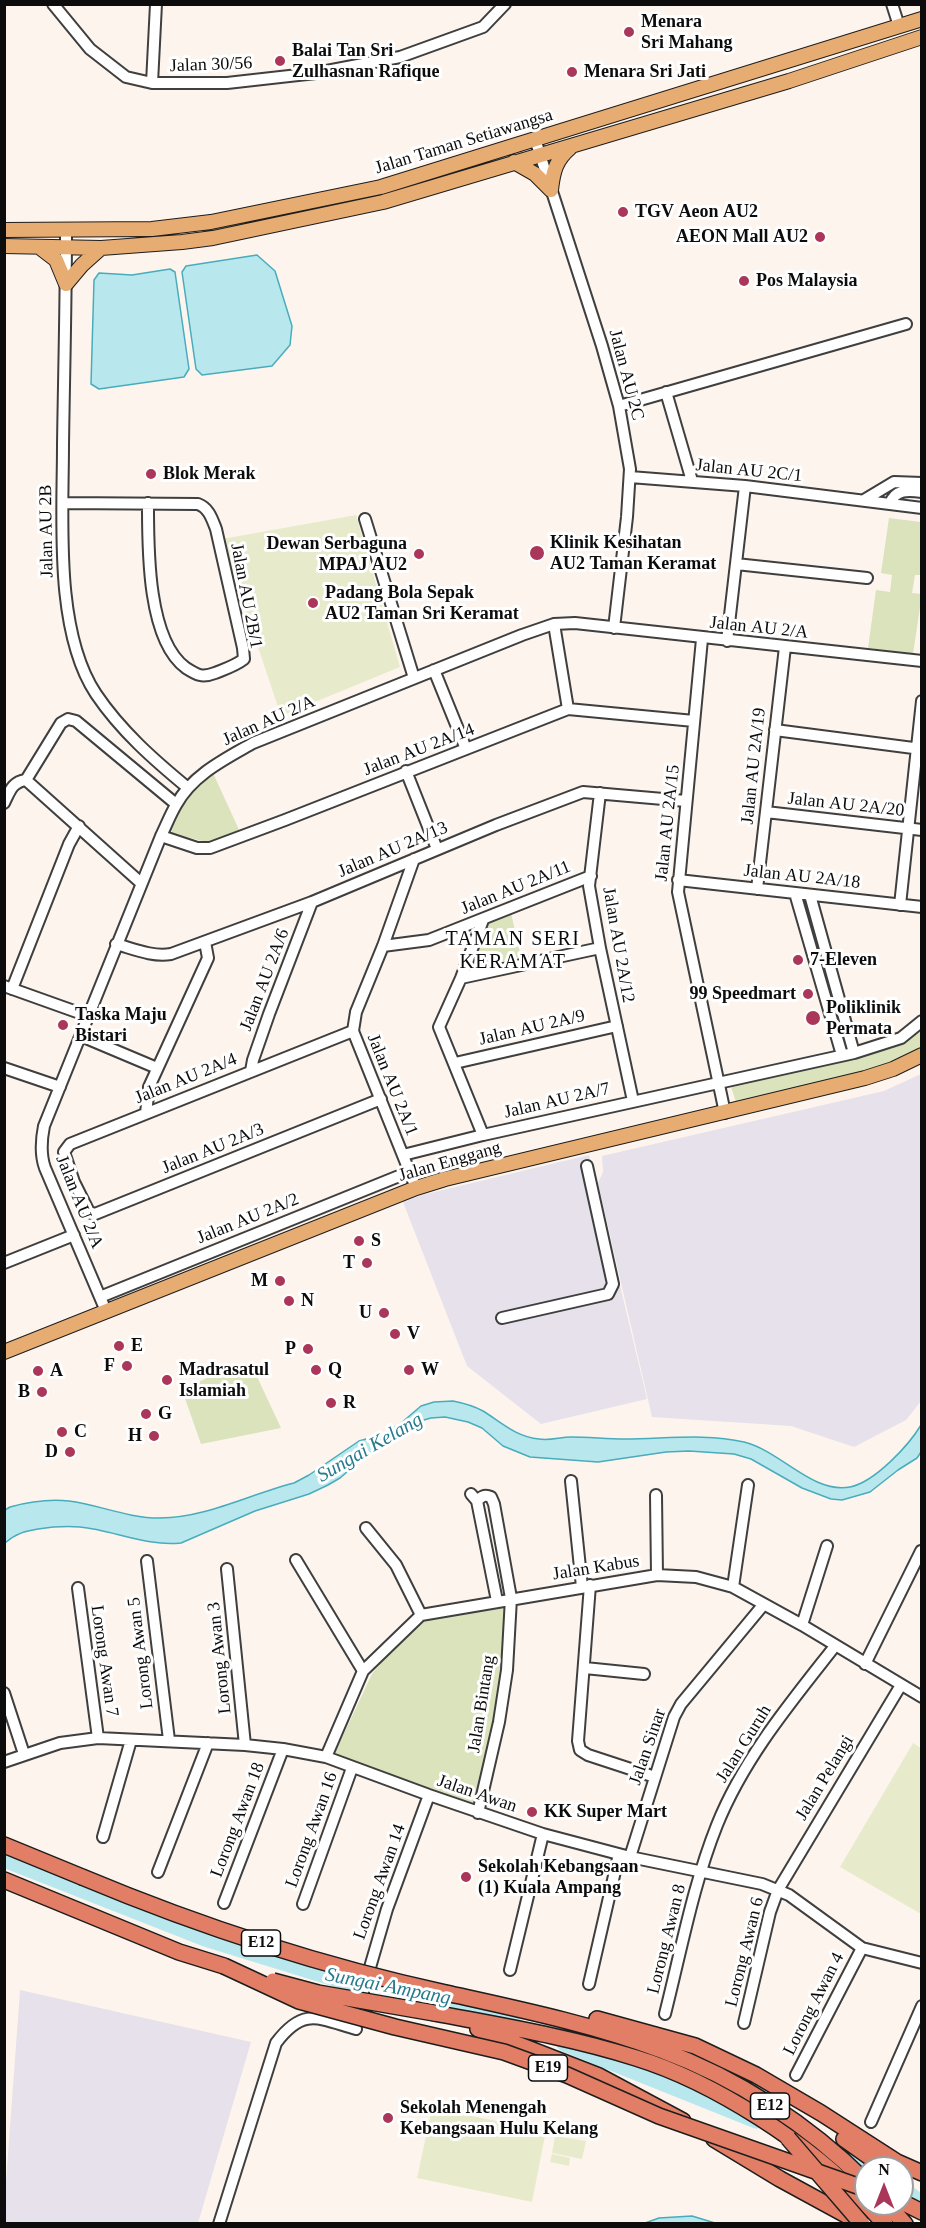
<!DOCTYPE html>
<style>
body{margin:0}
#map{position:relative;width:926px;height:2228px;overflow:hidden;background:#fdf5ed;font-family:"Times New Roman",serif}
canvas{display:block}
.frame{position:absolute;inset:0;border:6px solid #0c0c0c;pointer-events:none}
.north{position:absolute;left:854px;top:2156px;width:60px;height:60px;box-sizing:border-box;background:#fff;border:2px solid #9e9e9e;border-radius:50%;rotate:0deg;font-size:16px;font-weight:700;line-height:24px;text-align:center;color:#0c0c0c}
.north::after{content:'';display:block;margin:auto;width:21px;height:27px;background:#aa365a;clip-path:polygon(50% 0,100% 100%,50% 72%,0 100%)}
</style>
<div id="map">
<canvas width="926" height="2228"></canvas>
<div class="frame"></div>
<div class="north">N</div>
</div>
<script>
const context = document.querySelector('canvas').getContext('2d');
context.lineJoin = 'round';
function paint(path, color) { context.fillStyle = color; context.fill(path, 'evenodd'); }
function stroke(path, color, width, dash) { context.strokeStyle = color; context.lineWidth = width; context.lineCap = dash ? 'butt' : 'round'; context.setLineDash(dash || []); context.stroke(path); }
function write(font, color, halo, rows, align = 'center') {
  context.font = font + ' "Times New Roman",serif'; context.lineWidth = 6; context.setLineDash([]); context.textBaseline = 'middle'; context.strokeStyle = halo; context.fillStyle = color; for (const [text, x, y, turn = 0] of rows) {
    context.save(); context.translate(x, y); context.rotate((+turn || 0) * Math.PI / 180); context.textAlign = isNaN(turn) ? turn : align; if (halo) context.strokeText(text, 0, 0); context.fillText(text, 0, 0); context.restore();
  }
}
const industrial = new Path2D(`
 M921 1074V1401L906 1420 854 1447 791 1426 652 1417 598 1183 603 1172 602 1156 884 1091Z
 M589 1155 647 1399 541 1424 467 1366 403 1202 422 1195Z
 M20 1990 251 2042 198 2223H5V2196Z`);
const green = new Path2D(`
 M889 518 921 522V575H915L912 593 922 594 913 654 868 648 876 590 890 592 892 575 881 573Z
 M213 773 240 832 206 842 171 833 184 798Z
 M511 913 521 957 470 968 486 924Z
 M921 1027V1048L889 1066 860 1075 736 1102 730 1084 862 1057 905 1040Z
 M238 1363 252 1366 281 1428 201 1444 182 1390Z
 M507 1601 498 1705 476 1808 333 1757 372 1674 393 1647 424 1619Z`);
const pitch = new Path2D(`
 M356 515 400 667 281 716 222 539Z
 M913 1743 921 1748V1914L840 1867Z
 M432 2108 546 2131 532 2202 417 2178Z
 M555 2136 586 2141 582 2159 552 2153Z
 M552 2154 570 2158 569 2166 550 2162Z`);
const water = new Path2D(`
 M257 255 275 271 292 326 290 345 272 366 202 375 196 369 182 272 186 266Z
 M170 269 175 272 189 369 184 377 99 389 91 384 94 280 99 273 132 275Z
 M453 1401C463 1403 474 1406 483 1411 501 1422 516 1437 539 1439 550 1441 560 1437 571 1437 589 1437 607 1439 625 1439 664 1439 706 1433 744 1442 781 1451 812 1494 850 1487 875 1482 909 1445 921 1425V1452L917 1458 898 1470 870 1492 842 1500 831 1499 802 1488 751 1459 734 1454 689 1451 666 1452 598 1462 530 1457 503 1446 482 1428 468 1422 445 1417 431 1418 413 1423 374 1449 340 1478 328 1485 309 1494 255 1511 181 1543C147 1547 113 1530 80 1527 66 1526 51 1527 38 1529 25 1531 15 1534 5 1543V1510L10 1507C28 1502 50 1499 69 1501 100 1505 127 1518 160 1518 206 1518 250 1494 294 1483L309 1475 359 1441 384 1434 400 1424 421 1406 434 1402Z
 M692 2216 715 2223H645L659 2218Z`);
const river = new Path2D(`
 M4 1860 205 1939 338 1980 408 1990
 M452 1999 516 2025
 M564 2044 756 2121
 M786 2133 866 2168
 M902 2188 922 2203`);
const minor = new Path2D(`
 M53 4 90 49 126 77 152 83H227L316 73 400 57 483 27 505 4
 M892 4 899 26
 M152 83 156 4
 M535 139 602 346 619 406 630 469 627 517 614 628
 M66 230C66 302 64 373 63 445 63 518 54 631 96 694 121 731 154 760 188 788
 M666 392 692 481
 M619 406 906 324
 M630 477 745 486 922 508
 M864 500 894 482 922 483
 M63 503 198 504C209 508 212 519 216 529L243 648 244 659C235 666 225 669 215 673 202 678 197 675 186 668 147 640 148 547 148 503
 M890 504C895 489 908 490 922 492
 M365 519 414 678
 M736 564 867 578
 M554 624 568 709
 M702 639 678 892 725 1113
 M727 641 745 486
 M434 670 466 749
 M775 730 921 749
 M406 771 437 849
 M26 780 141 883
 M600 793 589 886 600 948 633 1101
 M4 803C10 791 12 782 26 780L61 723 68 719 76 721 176 804
 M766 812 922 830
 M161 836 197 848H210L285 820 568 709 694 721
 M414 859 383 946 356 1012 353 1031 416 1188
 M678 880 922 907
 M757 889 785 647
 M795 893 842 1055
 M810 895 854 1053
 M900 905 922 701
 M483 920 461 978 439 1027 483 1135
 M116 944C134 949 152 957 171 954L312 902 496 825 583 792 686 801
 M383 946 429 940 591 876
 M461 978 600 948
 M4 986 88 1016
 M12 989 69 844 79 826
 M353 1031 70 1144 64 1152 74 1182 89 1212 95 1214 381 1099
 M81 1036 157 1068
 M455 1063 617 1026
 M4 1068 60 1087
 M251 1071 253 1060 269 1014 312 902
 M146 1113 149 1087 208 958 205 942
 M403 1155 483 1135 854 1053 901 1038 922 1021
 M4 1263 74 1235
 M100 1297 409 1172
 M106 1311 45 1168C40 1154 41 1141 44 1126L161 836C166 826 170 815 176 805 192 775 225 759 253 743L522 635 554 624 575 623 922 661
 M502 1318 608 1294 613 1284 587 1166
 M571 1481 582 1587
 M471 1494 477 1501 497 1601
 M656 1495 657 1575
 M477 1501C481 1497 484 1494 491 1497L494 1504 511 1598 507 1670 499 1722 478 1813
 M366 1528 396 1565 421 1615
 M296 1560 363 1671
 M147 1561 169 1740
 M227 1569 245 1745
 M590 1585 578 1741 580 1750 588 1755 655 1777
 M733 1587 748 1485
 M78 1588 98 1738
 M802 1625 827 1546
 M865 1664 921 1551
 M585 1668 644 1674
 M4 1693 24 1754
 M326 1757 363 1671 421 1615 657 1575 696 1577 733 1587 802 1625 922 1697
 M4 1762 60 1743 98 1738 245 1745 283 1749 326 1757 429 1795 543 1834 630 1857 762 1884 789 1895 862 1948 922 1963
 M103 1837 131 1740
 M630 1857 674 1717 681 1704 764 1604
 M158 1872 208 1743
 M224 1903 283 1749
 M303 1904 352 1768
 M510 1970 543 1834
 M589 1984 619 1854
 M357 2012 387 1909 429 1795
 M665 2014C681 1951 693 1885 717 1825 744 1758 791 1702 835 1646
 M744 2023 770 1912 778 1890 901 1685
 M796 2075 862 1948
 M871 2122 922 2006
 M219 2224 276 2043C303 2007 318 2018 356 2029`);
const major = new Path2D(`
 M514 162 535 174 551 190
 M551 190C553 171 556 160 570 148
 M4 230 152 229 211 222 381 187 922 19
 M4 246 101 248 182 242 213 238 383 202 789 81 922 37
 M39 247 56 260 66 284 82 265 101 248
 M4 1352 416 1188 445 1179 865 1078 893 1069 922 1055`);
const highway = new Path2D(`
 M4 1845 82 1877
 M4 1880 179 1952 224 1966
 M446 1993C518 2009 591 2024 661 2050 737 2078 809 2125 866 2182
 M434 2013C502 2026 570 2037 636 2058 714 2082 810 2144 866 2204
 M597 2019 695 2046 756 2075 821 2113 897 2162 922 2173
 M478 2029 599 2076 683 2121
 M714 2139 780 2179 857 2221
 M844 2139 885 2168
 M902 2202 922 2212
 M866 2204 885 2224
 M887 2204 905 2224`);
const highwayBridge = new Path2D(`
 M82 1877C199 1926 321 1966 446 1993
 M224 1966 299 2001 395 2027 504 2052 567 2075 659 2116 866 2189
 M273 1981 318 1993 434 2013
 M788 2138 862 2224`);
const markers = [
 [629,32,6,"#aa365a"],
 [280,61,6,"#aa365a"],
 [572,72,6,"#aa365a"],
 [623,212,6,"#aa365a"],
 [820,237,6,"#aa365a"],
 [744,281,6,"#aa365a"],
 [151,474,6,"#aa365a"],
 [537,553,8,"#aa365a"],
 [419,554,6,"#aa365a"],
 [313,603,6,"#aa365a"],
 [798,960,6,"#aa365a"],
 [808,994,6,"#aa365a"],
 [813,1018,8,"#aa365a"],
 [63,1025,6,"#aa365a"],
 [359,1241,6,"#aa365a"],
 [367,1263,6,"#aa365a"],
 [280,1281,6,"#aa365a"],
 [289,1301,6,"#aa365a"],
 [384,1313,6,"#aa365a"],
 [395,1334,6,"#aa365a"],
 [119,1346,6,"#aa365a"],
 [308,1349,6,"#aa365a"],
 [127,1366,6,"#aa365a"],
 [316,1370,6,"#aa365a"],
 [409,1370,6,"#aa365a"],
 [38,1371,6,"#aa365a"],
 [167,1380,6,"#aa365a"],
 [42,1392,6,"#aa365a"],
 [331,1403,6,"#aa365a"],
 [146,1414,6,"#aa365a"],
 [62,1432,6,"#aa365a"],
 [154,1436,6,"#aa365a"],
 [70,1452,6,"#aa365a"],
 [532,1812,6,"#aa365a"],
 [466,1877,6,"#aa365a"],
 [388,2118,6,"#aa365a"]
];
const shields = [
 [261,1943,39],
 [548,2068,39],
 [770,2106,39]
];
const shieldNames = [
 ["E12",261,1943],
 ["E19",548,2068],
 ["E12",770,2106]
];
const poiNames = [
 ["Menara",641,22],
 ["Sri Mahang",641,43],
 ["Balai Tan Sri",292,51],
 ["Zulhasnan Rafique",292,72],
 ["Menara Sri Jati",584,72],
 ["TGV Aeon AU2",635,212],
 ["AEON Mall AU2",808,237,"right"],
 ["Pos Malaysia",756,281],
 ["Blok Merak",163,474],
 ["Klinik Kesihatan",550,543],
 ["AU2 Taman Keramat",550,564],
 ["Dewan Serbaguna",407,544,"right"],
 ["MPAJ AU2",407,565,"right"],
 ["Padang Bola Sepak",325,593],
 ["AU2 Taman Sri Keramat",325,614],
 ["7-Eleven",810,960],
 ["99 Speedmart",796,994,"right"],
 ["Poliklinik",826,1008],
 ["Permata",826,1029],
 ["Taska Maju",75,1015],
 ["Bistari",75,1036],
 ["S",371,1241],
 ["T",355,1263,"right"],
 ["M",268,1281,"right"],
 ["N",301,1301],
 ["U",372,1313,"right"],
 ["V",407,1334],
 ["E",131,1346],
 ["P",296,1349,"right"],
 ["F",115,1366,"right"],
 ["Madrasatul",179,1370],
 ["Islamiah",179,1391],
 ["Q",328,1370],
 ["W",421,1370],
 ["A",50,1371],
 ["B",30,1392,"right"],
 ["R",343,1403],
 ["G",158,1414],
 ["C",74,1432],
 ["H",142,1436,"right"],
 ["D",58,1452,"right"],
 ["KK Super Mart",544,1812],
 ["Sekolah Kebangsaan",478,1867],
 ["(1) Kuala Ampang",478,1888],
 ["Sekolah Menengah",400,2108],
 ["Kebangsaan Hulu Kelang",400,2129]
];
const streetNames = [
 ["Jalan 30/56",211,65,-2],
 ["Jalan Taman Setiawangsa",464,142,-17],
 ["Jalan AU 2C",626,375,75],
 ["Jalan AU 2C/1",749,471,6],
 ["Jalan AU 2B",47,531,-91],
 ["Jalan AU 2B/1",246,596,79],
 ["Jalan AU 2/A",759,628,6],
 ["Jalan AU 2/A",269,721,-24],
 ["Jalan AU 2A/14",419,750,-21],
 ["Jalan AU 2A/19",754,766,-84],
 ["Jalan AU 2A/20",846,805,6],
 ["Jalan AU 2A/15",668,823,-84],
 ["Jalan AU 2A/13",393,850,-23],
 ["Jalan AU 2A/18",802,877,6],
 ["Jalan AU 2A/11",516,888,-22],
 ["Jalan AU 2A/12",618,945,80],
 ["Jalan AU 2A/6",265,980,-69],
 ["Jalan AU 2A/9",532,1028,-13],
 ["Jalan AU 2A/4",186,1079,-22],
 ["Jalan AU 2A/1",392,1085,68],
 ["Jalan AU 2A/7",557,1101,-13],
 ["Jalan AU 2A/3",213,1149,-22],
 ["Jalan Enggang",450,1162,-16],
 ["Jalan AU 2/A",79,1202,68],
 ["Jalan AU 2A/2",248,1219,-22],
 ["Jalan Kabus",596,1568,-9],
 ["Lorong Awan 5",141,1653,-97],
 ["Lorong Awan 3",220,1658,-96],
 ["Lorong Awan 7",104,1661,82],
 ["Jalan Bintang",482,1704,-81],
 ["Jalan Guruh",744,1744,-58],
 ["Jalan Sinar",648,1747,-71],
 ["Jalan Pelangi",825,1778,-59],
 ["Jalan Awan",477,1794,19],
 ["Lorong Awan 18",238,1820,-69],
 ["Lorong Awan 16",312,1830,-70],
 ["Lorong Awan 14",380,1882,-70],
 ["Lorong Awan 8",667,1939,-76],
 ["Lorong Awan 6",745,1952,-76],
 ["Lorong Awan 4",814,2004,-63]
];
const neighbourhoodNames = [
 ["TAMAN SERI",513,940],
 ["KERAMAT",513,963]
];
const waterNames = [
 ["Sungai Kelang",370,1448,-30],
 ["Sungai Ampang",388,1987,11]
];
paint(industrial, '#e6e1ea');
paint(green, '#dae3bb');
paint(pitch, '#e8ebcb');
paint(water, '#b8e8ee');
stroke(water, '#48acbc', 1.5);
stroke(river, '#b8e8ee', 15);
stroke(minor, '#3f3f3f', 14);
stroke(major, '#1d1d1d', 16);
stroke(highway, '#1d1d1d', 18);
stroke(minor, '#fff', 10);
stroke(major, '#e7ac72', 14);
stroke(highway, '#e27e66', 15);
stroke(highwayBridge, '#1d1d1d', 18, []);
stroke(highwayBridge, '#e27e66', 15);
for (const [x, y, r, color] of markers) { const dot = new Path2D(); dot.arc(x, y, r, 0, 2 * Math.PI); context.fillStyle = color; context.fill(dot); stroke(dot, '#fff', 2); }
for (const [x, y, w] of shields) { const box = new Path2D(); box.roundRect(x - w / 2, y - 13, w, 26, 4.5); context.fillStyle = '#fff'; context.fill(box); stroke(box, '#0c0c0c', 1.5); }
write('bold 16px', '#0c0c0c', null, shieldNames);
write('bold 18px', '#0c0c0c', '#fff', poiNames, 'left');
write('18px', '#0c0c0c', '#fff', streetNames);
context.letterSpacing = '1.5px';
write('20px', '#0c0c0c', '#fff', neighbourhoodNames);
context.letterSpacing = '0px';
write('italic 20px', '#257b8d', '#fff', waterNames);
</script>
